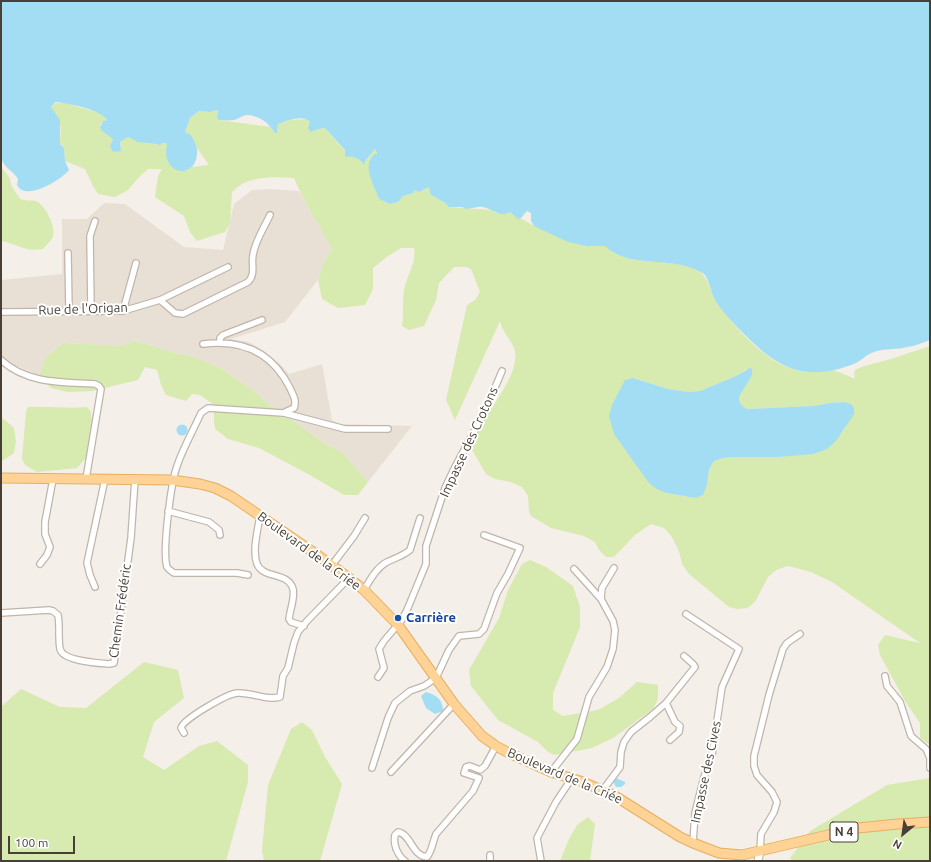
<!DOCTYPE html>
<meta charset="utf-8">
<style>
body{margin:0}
#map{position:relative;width:931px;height:862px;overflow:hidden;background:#f4efe8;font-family:Ubuntu,sans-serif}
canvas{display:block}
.frame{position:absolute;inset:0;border:2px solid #483f36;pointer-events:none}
.north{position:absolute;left:883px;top:814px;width:40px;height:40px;-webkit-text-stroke:3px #fff;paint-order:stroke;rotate:209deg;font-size:11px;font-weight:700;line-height:16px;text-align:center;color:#483f36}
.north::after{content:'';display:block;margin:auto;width:14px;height:18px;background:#483f36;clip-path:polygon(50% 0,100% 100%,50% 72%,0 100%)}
.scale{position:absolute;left:8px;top:836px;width:67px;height:18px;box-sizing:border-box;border:2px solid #483f36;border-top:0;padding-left:5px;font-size:12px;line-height:14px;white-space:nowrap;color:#483f36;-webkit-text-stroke:3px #fff;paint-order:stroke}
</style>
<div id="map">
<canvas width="931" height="862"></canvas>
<div class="frame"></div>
<div class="north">N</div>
<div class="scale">100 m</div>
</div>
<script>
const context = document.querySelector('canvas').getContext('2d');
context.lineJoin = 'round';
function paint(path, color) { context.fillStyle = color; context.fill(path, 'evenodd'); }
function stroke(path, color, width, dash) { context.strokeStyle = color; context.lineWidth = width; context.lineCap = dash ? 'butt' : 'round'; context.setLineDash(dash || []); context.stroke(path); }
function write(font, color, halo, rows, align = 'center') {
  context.font = font + ' Ubuntu,sans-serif'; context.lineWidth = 4; context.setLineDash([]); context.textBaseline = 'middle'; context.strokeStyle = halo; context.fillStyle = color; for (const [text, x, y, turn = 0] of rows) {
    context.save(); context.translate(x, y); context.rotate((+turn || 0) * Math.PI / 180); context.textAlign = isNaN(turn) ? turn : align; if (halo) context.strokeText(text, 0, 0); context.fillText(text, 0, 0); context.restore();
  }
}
const residential = new Path2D(`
 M270 189 299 191 325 235 332 249 323 264 318 280 285 322 231 339 249 342 264 351 279 363 289 374 322 364 332 420 341 424 412 426 368 482 343 453 326 444 266 402 254 391 222 369 195 357 171 352 150 345 134 341 122 346 63 343 45 358 39 376 17 366 1 367V280L62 274V219H87L104 203 125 204 184 247 223 250 234 204 252 190Z`);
const green = new Path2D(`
 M54 103H66L102 114 107 120 103 121 100 125 106 134 113 139 110 146 121 147 120 142 128 137C142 144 153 143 168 143L187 171 192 167 209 165 197 148 191 135 185 132 190 118 199 111 210 112 217 110 218 111 217 117 218 120 271 127 275 133H277L278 124 291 120 307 119 310 122 311 132 318 129 325 128 345 151V157L353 156 366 163V160L375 149 377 153 370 158C367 176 374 183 379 199L390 204 398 202 403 196 414 190 419 192 429 187 430 194 445 203 449 207 492 210 496 213 510 212 534 226 587 246H605C626 268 668 257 695 269 707 274 709 286 714 298 717 304 722 310 726 315 739 331 755 348 772 359 785 368 802 373 818 372 822 372 828 370 833 370 840 372 848 376 855 379L854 374 855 370 861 367 891 359 930 346V745L920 738V723L905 701 880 655 878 645 885 635 920 643 832 582 811 572 788 566 776 570 768 577 755 602 747 608 737 609 729 607 689 574 682 564 679 551 672 537 664 528 651 524 635 535 614 557H606L599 550 595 542 584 536 551 528 531 516 529 512 528 496 522 487 511 482 495 479 486 474 471 448C479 417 520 380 515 351 513 343 506 336 503 329 501 327 501 323 500 321L455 420 446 400 467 305 475 300 480 292 471 269 466 267H454L439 283 436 300 424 326 409 330 402 326C404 314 402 302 404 291 406 276 417 263 414 248H401L388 256 373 268V289L365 305 338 308 322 299 318 280 323 264 332 249C320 225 304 203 294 178 278 177 257 176 242 184 239 186 235 189 232 192L230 223 225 232 197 241 190 232 184 216 155 197 158 176 162 169H148L140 176 128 190 115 197 98 194 93 186 85 169 65 161 64 148 60 143 61 127 51 107ZM747 369 750 380 741 391 739 401 742 406 747 409 814 406 830 403 844 402 851 405 854 408 845 428 836 440 826 449 777 457H735L723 458 714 461 709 469 707 484 695 498 667 493 633 378 668 389 688 392 700 391 736 376Z
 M1 167 9 177 12 187 20 199C25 201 31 200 36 201 45 205 56 226 53 237 51 241 46 245 43 249 24 252 18 244 1 241Z
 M134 341 150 345 171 352 195 357 222 369 254 391 266 402 326 444 343 453 368 482 358 495H344L310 475 259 448 228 439 215 429 214 422V405L200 395 192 394 186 401 166 395 161 385 157 370 145 367 138 380 92 391 68 392 51 388 39 376 45 358 63 343 122 346Z
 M28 407C48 406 67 409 87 407L91 412 92 426 87 457 77 468 37 472 25 465 22 459 26 412Z
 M1 417 14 428 16 441 14 453 2 461H1Z
 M530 560 546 567 573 586 580 607V627L553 693V710L563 716 598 710 619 698 637 682 658 685V699L653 709 613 738 592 748 554 755 547 751 538 742 498 720 471 686 469 670 499 618 508 590 522 564Z
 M144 662 178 670 184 698 154 722 143 757 164 770 199 746 217 741 248 765V782L226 861H1V707L21 689 60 707 86 708Z
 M302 722 312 730 325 757 342 784 320 861H264L262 850 268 785 291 729Z
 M930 778V861H793L790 858 810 831 887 785Z
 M588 817 595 824 590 861H560L569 839 577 825Z`);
const water = new Path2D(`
 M1 1H930V340C922 343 915 346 907 347 897 350 884 348 874 352 867 354 862 360 856 363 809 382 781 371 747 337 740 330 733 323 726 315 722 310 717 304 714 298 711 291 709 281 705 275 703 273 697 270 694 269 667 257 627 268 605 246H587L568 242 534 226 531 221V213L527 211 521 218 518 219 510 212C500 218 492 208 482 207 479 206 471 209 466 209L462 207H449L445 203 430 194 429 187 419 192 414 190 413 193 403 196 398 202 390 204 379 199C375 187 359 161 377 153L375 149 366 160 364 165C360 158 353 156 345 157V150L325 128 318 129 311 132 308 128 310 122C304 114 287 121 278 124L277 133H275C269 123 259 115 246 115 242 116 238 119 234 120 229 121 223 120 218 120L217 117 218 111 217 110 210 112 199 111 190 118 185 132 191 135C193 139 196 144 197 149 199 178 167 178 166 152 166 150 167 146 167 143H162L159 146 158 144 138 142 128 137 120 142 121 151 113 152 110 146 113 139 102 131 100 127 103 121 107 120C100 109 67 103 55 102L51 107 60 120V144L64 148 65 161 69 170C61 180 25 202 17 185L18 179C13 170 4 169 1 157Z
 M750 368 752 369C755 384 726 397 747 409L814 406 830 403 844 402 851 404 854 408V414L836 441 827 449 813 454 777 457H735L723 458 714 461 709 469 707 484 703 495 695 498 667 493 657 489 649 483 614 434 609 416 612 405 625 380 633 378 668 389 688 392 700 391 736 376Z
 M176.5 430a5.5 5.5 0 1 1 11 0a5.5 5.5 0 1 1-11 0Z
 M426 692C436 695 443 699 443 711L435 714 426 708 421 696Z
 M616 778 625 782V784L621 787H616L613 781Z`);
const minor = new Path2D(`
 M68 253 69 311
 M160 300 175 313 183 314 248 282C256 274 251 265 253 255 255 241 264 228 270 215
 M91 311 90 236 95 221
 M123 311 136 263
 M1 312 123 311 160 300 228 267
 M220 342V338L223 335 262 320
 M203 344C242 339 272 352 290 388 293 395 297 400 294 408L283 413 208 408 201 413C193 431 183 448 177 466 171 483 162 551 167 567 169 570 171 571 174 573H237L248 575
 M1 360C27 384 62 382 95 384L99 386 101 389 86 479
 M284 413 345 429H388
 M168 511 209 522 219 530 220 535
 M260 515C258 530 252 550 257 564 263 579 289 572 293 589 295 599 290 609 289 619L291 622 304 626
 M40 564 47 555 50 547 45 534V522L53 479
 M332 565 354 536 365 518
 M574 569 601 599
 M95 587 90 575 87 563 105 479
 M364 590C370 580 376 568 387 562 395 558 403 556 410 550L420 518
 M1 613 49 610 53 611 58 615C60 626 58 638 60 649 63 661 97 663 109 664L114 663 131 538 135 479
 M686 614 739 649 722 687 712 755 704 777 695 813 693 843
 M885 676 887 686 900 702 911 736 926 749 930 758
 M378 677 384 668 379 649 384 641 401 621 407 610 426 564V546L445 488 454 469 486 409 502 371
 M666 703 675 722 680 726 679 732 670 740
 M184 733 181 728C183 719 227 694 237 693 252 692 267 701 280 697L283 676 288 668 294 643 298 632 307 621 349 578
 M930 759V768
 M372 768 388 718 395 703 410 691 424 686 436 678 449 650 459 636 479 634 484 629 497 593 508 574 520 548 484 535
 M391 772 454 704
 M551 772 577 739 589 697 607 667 613 649 615 630 613 621 601 599 602 588 614 568
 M603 790 620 767 621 752 624 742 631 732 650 717 666 703 695 667 693 664 684 656
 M760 851 761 834 774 812 777 802 772 792 757 775 754 766V756L769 695 783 649 787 643 800 634
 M490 855V861
 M405 861C397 855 393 844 395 835L398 832C411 834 412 856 427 857 432 851 433 841 436 834L473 791 479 778 464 773 466 767 470 766 480 770 485 766 496 746
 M541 861 537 838 556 802 572 778`);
const tertiary = new Path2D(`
 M758 861 760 851`);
const primary = new Path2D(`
 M1 478 172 480 200 484 215 488 231 496 316 554 349 578 364 590 398 625 454 704 482 736 496 746 509 753 551 772 583 782 615 796 680 837 693 843 719 853 742 855 858 828 898 824 930 822`);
const markers = [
 [398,618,4,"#1a4fb4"]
];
const shields = [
 [844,832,28]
];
const shieldNames = [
 ["N 4",844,832]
];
const streetNames = [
 ["Rue de l'Origan",83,309,-2],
 ["Impasse des Crotons",469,442,-65],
 ["Boulevard de la Criée",309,551,36],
 ["Chemin Frédéric",120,611,-82],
 ["Impasse des Cives",706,772,-78],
 ["Boulevard de la Criée",565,776,23]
];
const transitNames = [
 ["Carrière",406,618]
];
paint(residential, '#e9e0d5');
paint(green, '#d7eaaf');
paint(water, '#a2ddf3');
stroke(minor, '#c0b5aa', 8);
stroke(tertiary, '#c0b5aa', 9);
stroke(primary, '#e8ae61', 11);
stroke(minor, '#fff', 5.5);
stroke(tertiary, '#fff', 7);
stroke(primary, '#ffd396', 9);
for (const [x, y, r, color] of markers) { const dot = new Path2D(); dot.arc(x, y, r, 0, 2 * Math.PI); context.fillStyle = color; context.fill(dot); stroke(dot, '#fff', 1.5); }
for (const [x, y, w] of shields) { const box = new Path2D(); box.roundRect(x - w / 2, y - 10, w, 20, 3); context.fillStyle = '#fff'; context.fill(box); stroke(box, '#483f36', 1); }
write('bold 12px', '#483f36', null, shieldNames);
write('13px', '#483f36', '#fff', streetNames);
write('bold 13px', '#164399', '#fff', transitNames, 'left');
</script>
